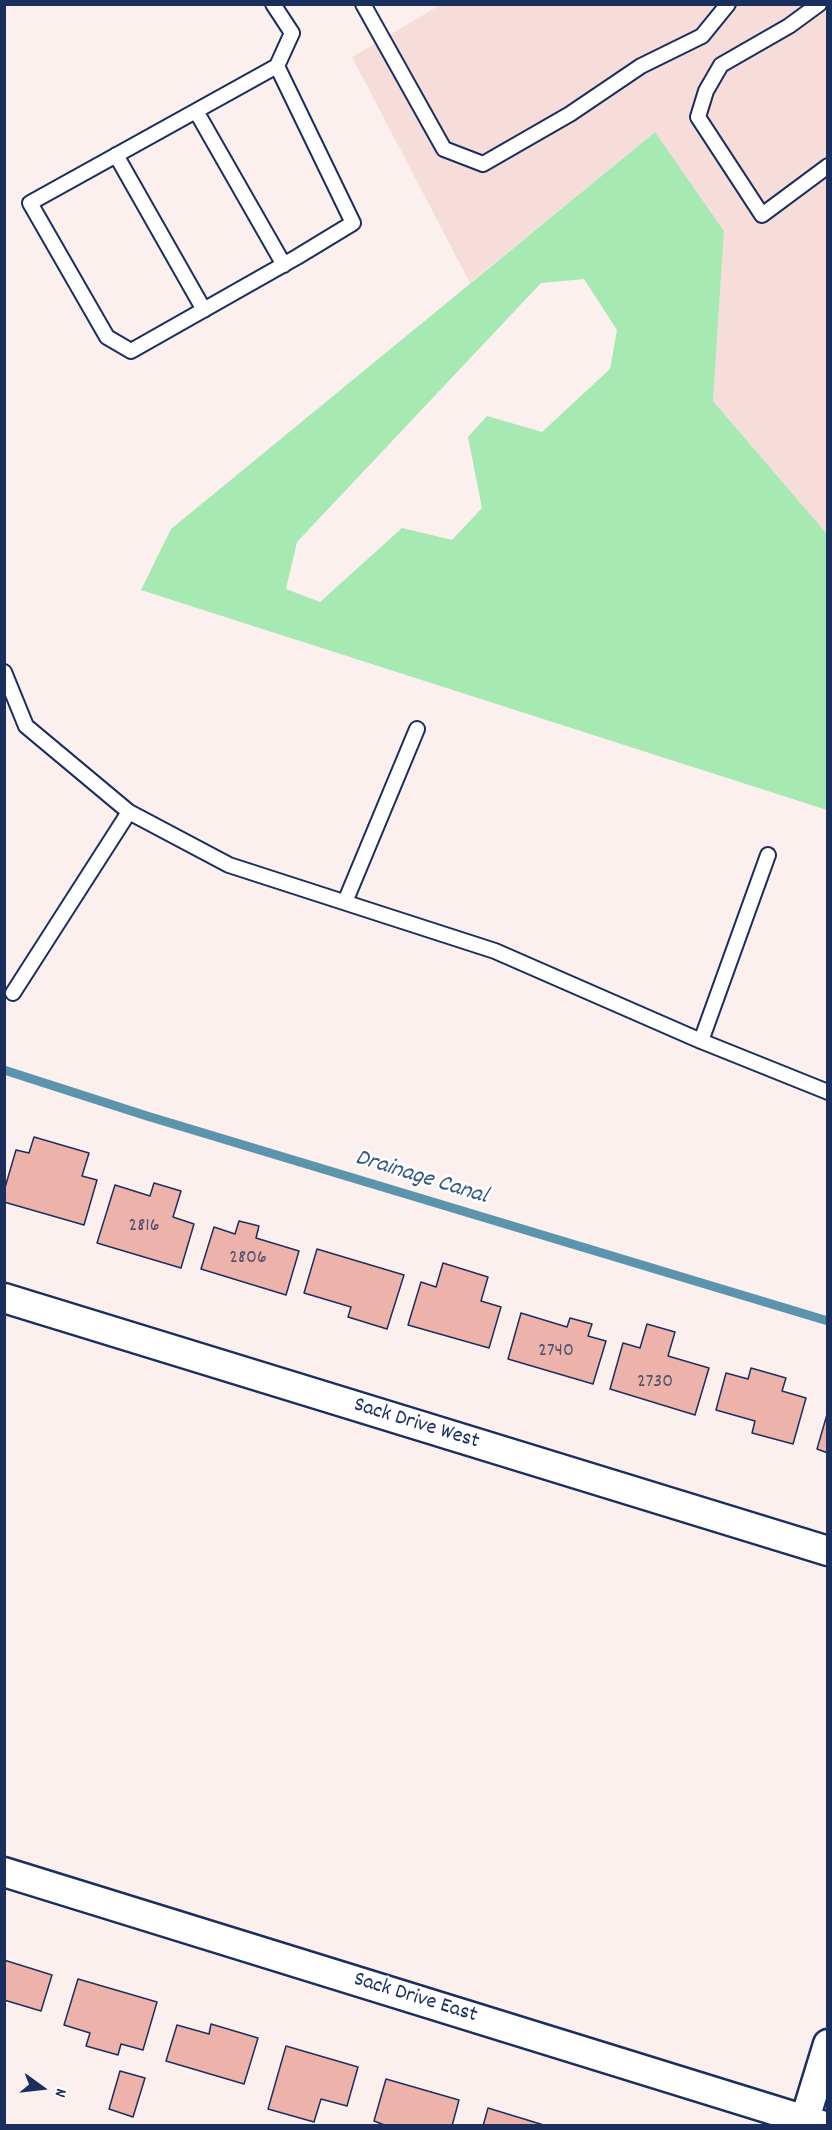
<!DOCTYPE html>
<style>
body{margin:0}
#map{position:relative;width:832px;height:2130px;overflow:hidden;background:#fbf0ee;font-family:Dekko,sans-serif}
canvas{display:block}
.frame{position:absolute;inset:0;border:6px solid #1b2f5e;pointer-events:none}
.north{position:absolute;left:12px;top:2058px;width:60px;height:60px;-webkit-text-stroke:4px #fff;paint-order:stroke;rotate:105deg;font-size:16px;font-weight:700;line-height:24px;text-align:center;color:#1b2f5e}
.north::after{content:'';display:block;margin:auto;width:21px;height:27px;background:#1b2f5e;clip-path:polygon(50% 0,100% 100%,50% 72%,0 100%)}
</style>
<div id="map">
<canvas width="832" height="2130"></canvas>
<div class="frame"></div>
<div class="north">N</div>
</div>
<script>
const context = document.querySelector('canvas').getContext('2d');
context.lineJoin = 'round';
function paint(path, color) { context.fillStyle = color; context.fill(path, 'evenodd'); }
function stroke(path, color, width, dash) { context.strokeStyle = color; context.lineWidth = width; context.lineCap = dash ? 'butt' : 'round'; context.setLineDash(dash || []); context.stroke(path); }
function write(font, color, halo, rows, align = 'center') {
  context.font = font + ' Dekko,sans-serif'; context.lineWidth = 5; context.setLineDash([]); context.textBaseline = 'middle'; context.strokeStyle = halo; context.fillStyle = color; for (const [text, x, y, turn = 0] of rows) {
    context.save(); context.translate(x, y); context.rotate((+turn || 0) * Math.PI / 180); context.textAlign = isNaN(turn) ? turn : align; if (halo) context.strokeText(text, 0, 0); context.fillText(text, 0, 0); context.restore();
  }
}
const built = new Path2D(`
 M440 5H827V534L713 401 724 231 655 132 470 283 352 57Z`);
const green = new Path2D(`
 M655 132 724 231 713 401 827 534V810L141 590 171 529ZM584 279 617 330 610 369 542 432 487 416 468 437 482 508 452 540 402 528 320 602 286 589 297 542 541 283Z`);
const stream = new Path2D(`
 M4 1070 147 1116 828 1321`);
const building = new Path2D(`
 M34 1137 89 1153 82 1176 97 1180 84 1225 4 1202V1191L16 1150 29 1153Z
 M154 1183 181 1191 173 1217 194 1224 181 1268 97 1243 115 1185 150 1196Z
 M239 1221 259 1226 256 1238 299 1251 286 1295 201 1269 214 1227 235 1234Z
 M317 1249 404 1275 387 1329 348 1317 351 1307 304 1293Z
 M443 1263 488 1277 481 1301 501 1307 489 1348 408 1325 421 1282 436 1287Z
 M521 1313 567 1327 570 1318 592 1324 588 1336 606 1341 593 1384 508 1359Z
 M647 1324 675 1332 668 1356 709 1368 695 1415 610 1389 623 1343 640 1348Z
 M751 1368 786 1378 782 1391 806 1398 793 1444 752 1433 755 1421 716 1410 726 1373 748 1379Z
 M828 1411V1453L817 1449Z
 M4 1960 52 1975 41 2011 4 2000Z
 M78 1979 157 2002 143 2050 121 2044 118 2055 86 2046 90 2033 64 2025Z
 M211 2024 258 2038 244 2084 166 2061 177 2025 209 2034Z
 M286 2046 358 2067 347 2106 321 2099 314 2122 268 2109Z
 M120 2071 145 2078 133 2117 109 2109Z
 M386 2079 459 2100 452 2126H387L374 2121Z
 M488 2108 547 2126H483Z`);
const lane = new Path2D(`
 M273 4 292 33 277 66 30 203 107 337 131 351 297 257 353 223 277 66
 M363 4 444 149 483 164 570 114 641 66 702 36 728 4
 M819 4 789 26 721 65 706 91 698 117 762 215 828 166
 M196 111 284 265
 M116 155 204 310
 M4 672 26 726 129 812 229 865 495 951 701 1041 828 1092
 M345 902 417 729
 M13 993 129 812
 M701 1041 768 855`);
const street = new Path2D(`
 M4 1298 828 1551
 M4 1872 825 2126
 M805 2119 828 2044`);
const numberNames = [
 ["2816",144,1227],
 ["2806",248,1259],
 ["2740",556,1352],
 ["2730",655,1383]
];
const streetNames = [
 ["Sack Drive West",416,1425,17],
 ["Sack Drive East",415,1999,17]
];
const waterNames = [
 ["Drainage Canal",421,1179,17]
];
paint(built, '#f7ddda');
paint(green, '#a6e9b3');
stroke(stream, '#5c94ae', 9);
paint(building, '#edb2aa');
stroke(building, '#1b2f5e', 1.5);
stroke(lane, '#1b2f5e', 18);
stroke(street, '#1b2f5e', 33);
stroke(lane, '#fff', 14);
stroke(street, '#fff', 28);
write('20px', '#505071', null, numberNames);
write('22px', '#1b2f5e', '#fff', streetNames);
write('italic 24px', '#365980', '#fff', waterNames);
</script>
